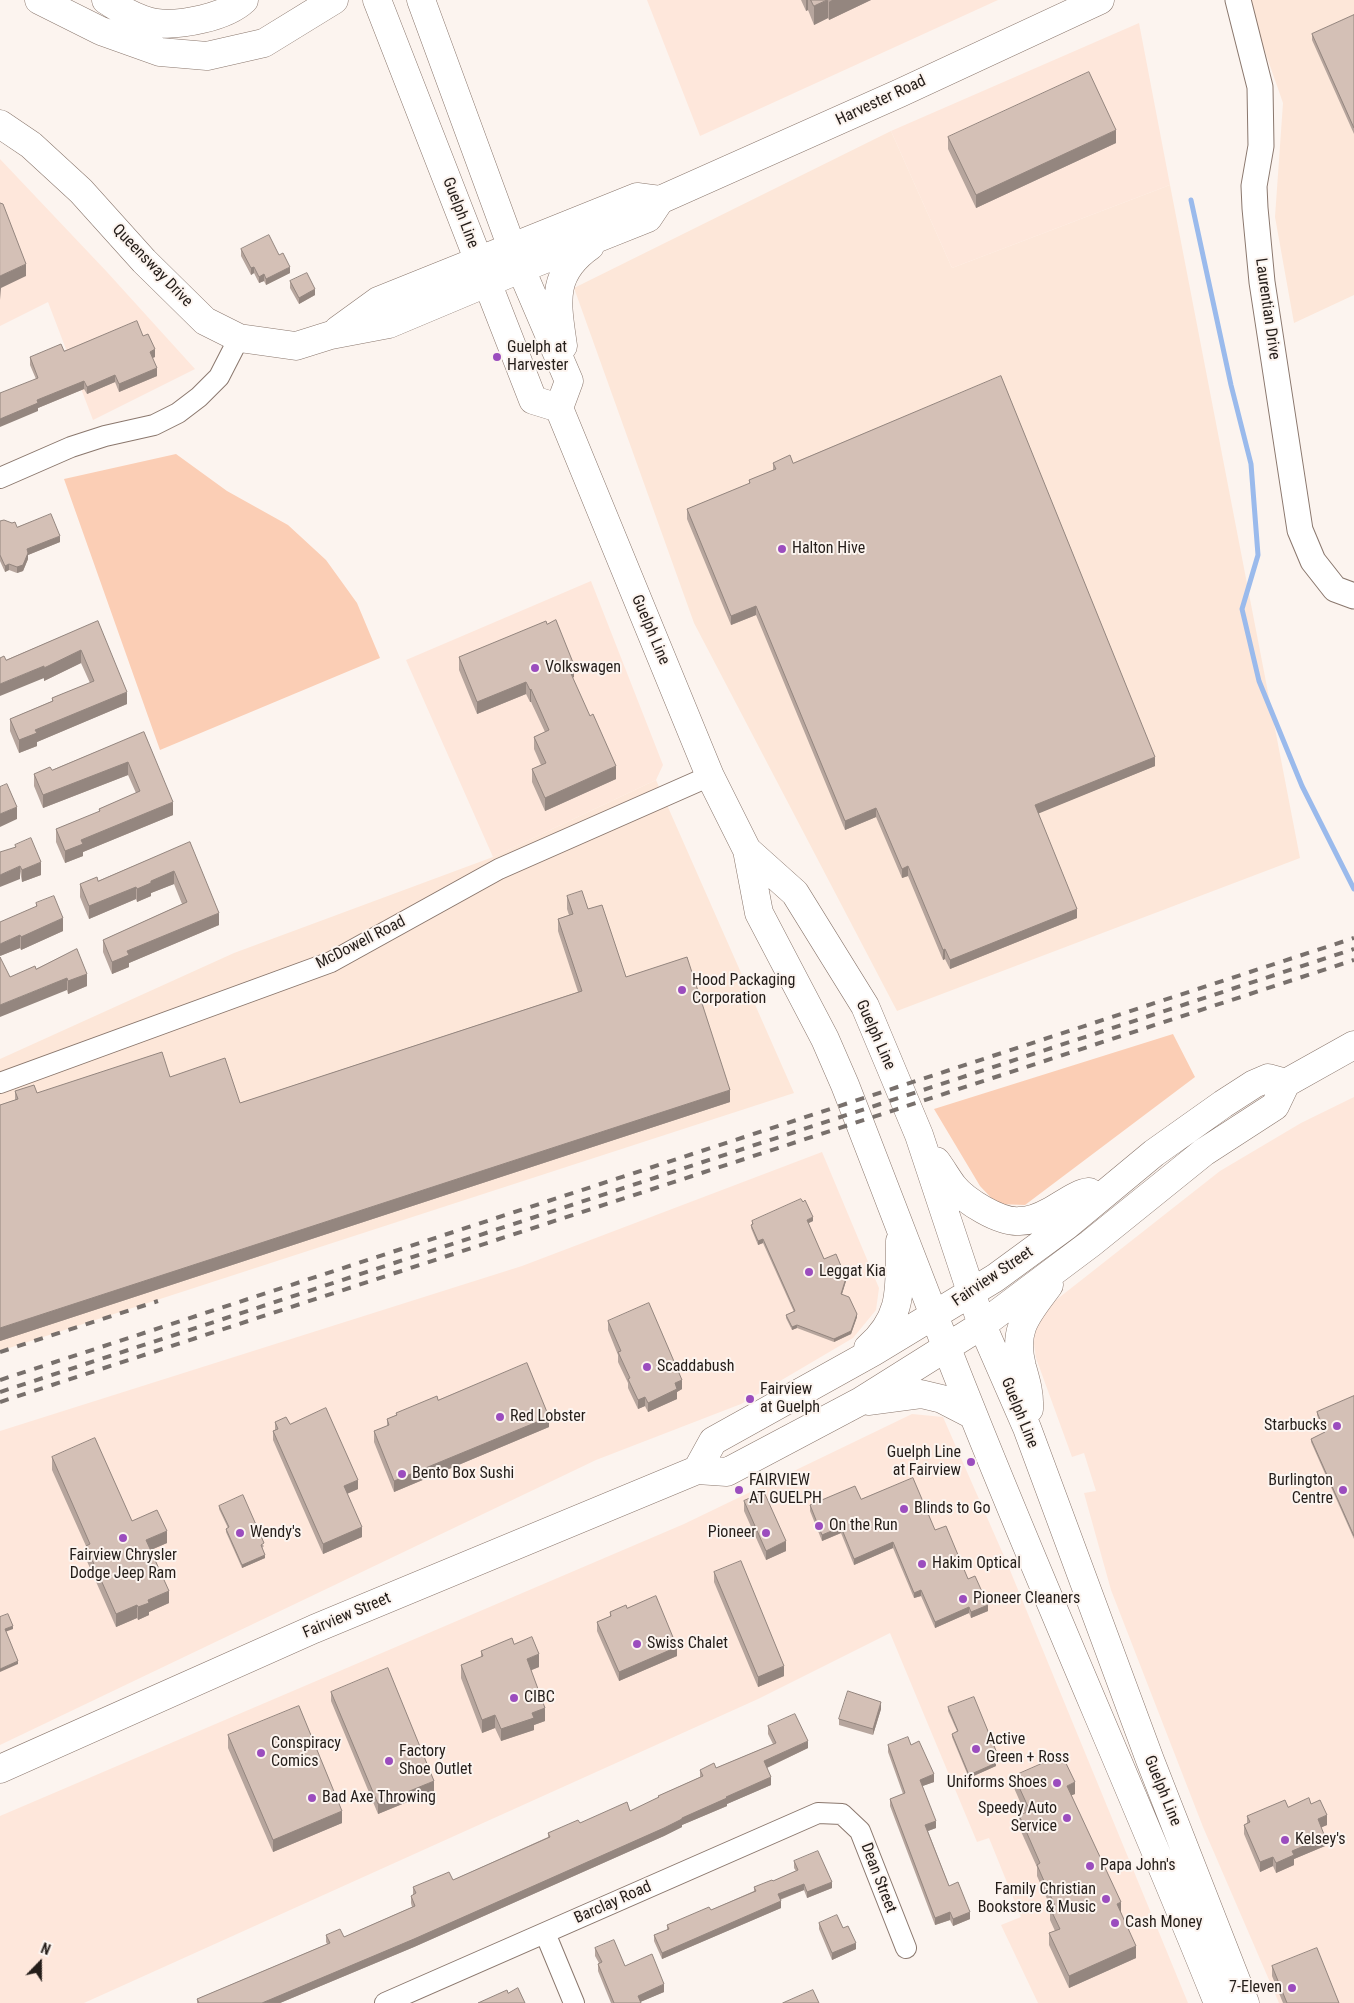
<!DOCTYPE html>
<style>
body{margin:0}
#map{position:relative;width:1354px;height:2003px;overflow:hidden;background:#fcf4ef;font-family:"Roboto Condensed",sans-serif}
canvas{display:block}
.north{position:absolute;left:15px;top:1938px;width:50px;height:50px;-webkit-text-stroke:4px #fcf4ef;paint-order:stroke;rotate:22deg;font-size:14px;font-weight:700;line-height:20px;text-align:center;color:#241d19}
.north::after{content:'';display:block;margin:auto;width:18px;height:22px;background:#241d19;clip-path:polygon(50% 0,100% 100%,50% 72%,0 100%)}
</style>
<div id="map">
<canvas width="1354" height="2003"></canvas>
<div class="north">N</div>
</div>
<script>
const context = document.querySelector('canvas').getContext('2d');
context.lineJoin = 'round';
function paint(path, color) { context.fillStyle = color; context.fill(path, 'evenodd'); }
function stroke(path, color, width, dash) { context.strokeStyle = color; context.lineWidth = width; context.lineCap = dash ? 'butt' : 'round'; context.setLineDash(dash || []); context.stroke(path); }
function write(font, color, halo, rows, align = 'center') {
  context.font = font + ' "Roboto Condensed",sans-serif'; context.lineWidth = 4; context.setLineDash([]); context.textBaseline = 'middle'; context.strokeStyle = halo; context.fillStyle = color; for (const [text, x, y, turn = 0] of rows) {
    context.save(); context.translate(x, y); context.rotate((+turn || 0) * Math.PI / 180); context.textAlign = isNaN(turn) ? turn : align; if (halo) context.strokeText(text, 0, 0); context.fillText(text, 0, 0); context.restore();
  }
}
const built = new Path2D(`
 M647 0H998L700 136Z
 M1139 23 1170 185 952 268 891 131Z
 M0 159 107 272 195 369 93 420 48 302 0 326Z
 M591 581 663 765 656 780 493 857 406 660Z
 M1354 1097V2003H1279L1203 1827 1111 1590 1084 1493 1096 1491 1084 1453 1072 1457 1036 1358 1033 1337 1038 1320 1051 1304 1220 1171 1301 1123Z
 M822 1152 879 1288 876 1310 853 1338 741 1404 596 1460 0 1745V1431L522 1266Z
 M912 1414 943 1417 1007 1563 1188 2003H1038L1001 1925 1021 1917 989 1838 977 1842 890 1633 758 1699 84 2003H0V1816L684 1524Z`);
const industrial = new Path2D(`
 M1247 0H1354V295L1294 323 1275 217 1283 103Z
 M891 131 952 268 1170 185 1300 858 897 1011 694 623 574 288Z
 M656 780 794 1093 0 1351V1059L234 953 493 857Z`);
const green = new Path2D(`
 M176 454 227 491 288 525 326 560 357 603 380 658 160 750 64 479Z
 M1173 1034 1195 1077 1025 1205 997 1204 980 1186 934 1109Z`);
const stream = new Path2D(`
 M1191 200 1231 385 1251 464 1258 555 1242 609 1259 681 1302 786 1354 889`);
const minor = new Path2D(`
 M0 478 71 447 105 436 154 425 178 413 199 397 219 377 239 338
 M0 1083 331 962 499 869 710 776
 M545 1933 574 2003
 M385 2003 818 1813 842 1814 860 1831 906 1948`);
const tertiary = new Path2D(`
 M1238 0 1260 87 1261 146 1254 186 1255 208 1262 282 1300 530 1313 561 1335 589 1354 596`);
const secondary = new Path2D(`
 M377 0 533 400 559 408
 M421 0 512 248 569 381 559 408 710 776 747 850 759 913 825 1039 845 1085C888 1195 929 1305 973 1414 1052 1612 1139 1806 1218 2003
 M0 124 31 145 81 191 144 261 205 321 239 338 296 346 331 335 389 324 520 269 648 218 660 200 900 93 1100 0
 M338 330 378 301 637 197 660 200
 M563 346C557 303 550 274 590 246
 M747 850 795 893 865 1006 919 1135 982 1325 1027 1428 1150 1760 1245 2003
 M936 1161C942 1169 947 1178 953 1186 965 1201 1000 1223 1020 1221 1030 1221 1040 1217 1049 1212 1061 1206 1077 1193 1089 1192
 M868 1348C905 1316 899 1285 900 1241
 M868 1401 921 1394 942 1399 973 1415
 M1029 1409C1030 1394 1026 1381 1022 1367 1012 1328 1028 1314 1049 1285
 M697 1470 713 1441 873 1352 995 1278 1066 1226 1154 1153 1223 1104 1254 1084 1268 1078 1286 1083
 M0 1769 314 1629 697 1470 727 1472 861 1401 982 1325 1090 1244 1204 1152 1275 1106 1286 1083 1354 1045`);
const motorway = new Path2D(`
 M39 0 101 31 160 52 207 56 264 43 334 0
 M106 0C121 10 138 20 156 23 181 26 226 17 244 0`);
const rail = new Path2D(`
 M0 1352 158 1301
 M0 1380 1354 938
 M0 1392 1354 949
 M0 1402 1354 960`);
const wall = new Path2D(`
 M801 0H871L829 20 828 18 814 25 808 10 806 11Z
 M1354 15V134L1312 40V34Z
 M948 137 1116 143 976 208 948 149Z
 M241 249 279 255 290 273 266 285 264 281 259 283 254 273 251 275 241 256Z
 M290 281 315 295 299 304 290 288Z
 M143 336 155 357 152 358 157 376 119 392 115 382 87 394 84 389 38 408V411L36 379 30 365V357Z
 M773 463H793L1155 766 1038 813 1077 918 950 969 945 959 943 960 908 876 902 878 876 817 845 830 756 615 731 625 687 519V509L749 484V480L773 471Z
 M0 521 17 527 60 542 28 555V559L23 571 17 573 9 570 5 572 0 561Z
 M98 621 127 704 37 742V746L19 753 10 731V719L52 701V698L90 683 81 663 44 681V678L6 660Z
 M459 657 574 677 572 678 616 779 545 811 532 782V769L541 765 534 749V737L545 732 531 702H530L526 694 477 714 459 670Z
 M144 732 173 815 83 852V856L65 863 56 842V829L99 812V809L136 793 128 775 43 808 34 786V774L52 770Z
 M190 842 219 925 129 963V967L112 974 103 952V940L182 904 174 884 151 893V896L137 902 136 899 89 919 80 897V884L98 881Z
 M15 845 41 875 22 882Z
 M567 896 588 909 626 977 730 1102 0 1341V1105L15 1100V1091L37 1093 170 1077 240 1103 578 992 558 931V919L569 915 567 909Z
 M36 903 63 931 21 950 20 948 0 956 36 907Z
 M77 949 87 986 68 994 67 990 10 977 36 969Z
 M752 1221H813L808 1223 824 1259 846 1281 842 1294 857 1317 851 1334 834 1342 797 1328 792 1330 786 1318V1315L794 1312 763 1243 758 1245 751 1228V1225L752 1224Z
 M608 1321 682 1389 677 1392V1399L648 1412 645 1406 638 1409 628 1388V1383L618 1362V1355L608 1330Z
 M1354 1396V1539L1311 1442V1439L1324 1433 1317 1415V1412Z
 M438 1400 549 1427 394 1492 374 1442V1431L387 1426V1419L396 1415V1413Z
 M275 1422 290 1424 358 1489 347 1494 362 1537 323 1554 273 1440V1431L275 1430Z
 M52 1457 132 1521 167 1543 151 1550 169 1603 149 1612V1615L138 1620 137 1618 116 1627 86 1559V1546L52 1470Z
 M861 1499 935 1530 968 1579 988 1611 971 1618 969 1613 935 1628 921 1596 914 1598 893 1548 854 1565 841 1533 822 1541 810 1511V1505Z
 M744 1501 786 1551 766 1560 744 1511Z
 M219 1506 264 1546 262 1548 265 1558 242 1568 226 1532V1529L228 1528 219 1509Z
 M714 1572 784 1676 758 1687 714 1582Z
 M627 1608 677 1656 619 1681 597 1631V1622L610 1617V1612Z
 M514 1644 539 1667 531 1670 545 1721 534 1725V1730L501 1741 495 1728 482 1733 461 1678V1665L481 1657V1651Z
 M331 1692 434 1791 378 1814 331 1701Z
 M948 1707 999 1762 996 1763V1766L969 1778 952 1737V1734L957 1731 948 1711Z
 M881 1709 873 1735 839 1725V1719Z
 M768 1726 808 1748 767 1768 771 1785 727 1804V1806L682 1825V1827L664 1836 414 1947 280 2003H197V1999L327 1944 326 1942V1935L344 1937 412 1907 411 1903V1896L413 1895V1887L453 1880 548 1837V1833L580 1823 630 1811 658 1798V1796L700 1777V1770L716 1768 773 1744 768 1734Z
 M228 1735 342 1823 273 1852 228 1748Z
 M888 1745H911L934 1782 922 1786 936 1828 928 1831 949 1886 970 1919 953 1926 950 1920 935 1925 890 1806V1799L903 1794 888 1752Z
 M1014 1776 1075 1794 1071 1795 1121 1913 1136 1958 1069 1988 1049 1945V1933L1055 1931 1050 1920V1908H1051L1037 1876V1867L1019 1827V1815L1025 1813 1014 1788Z
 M1311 1804 1327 1825 1321 1827 1325 1846 1294 1859V1865L1276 1873 1273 1866 1260 1872 1244 1834V1825L1247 1823V1816L1288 1807Z
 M794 1861 832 1888 807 1898 804 1890 780 1900 781 1908 662 1959 654 1941V1935L667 1930V1925L711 1910 754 1891V1887L773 1881 796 1871 794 1868Z
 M819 1923 843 1928 856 1949 832 1960 819 1929Z
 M595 1948 625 1966 664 1992 640 2002 641 2003H611L598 1971V1964L599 1963 595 1956Z
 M1272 1966 1339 2003H1283L1272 1976Z`);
const shadedWall = new Path2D(`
 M806 0H808V10L806 11Z
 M828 0V18L814 25V6Z
 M832 0H871L829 20V2Z
 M1116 130V143L976 208V195Z
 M26 264V276L1 288 0 300V276Z
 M254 267V273L251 275V268Z
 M290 267V273L266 285V279Z
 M264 274V281L259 283V277Z
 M315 289V295L299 304V298Z
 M155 349V357L150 359V352Z
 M157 368V376L119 392V384Z
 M115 375V382L87 394V387Z
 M84 381V389L38 408V411L0 427V419L37 400Z
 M60 536V542L28 555V559L23 571 17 573V567L27 549Z
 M9 564V570L5 572V566Z
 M756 606V615L731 625V616Z
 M81 650V663L44 681V668Z
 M574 665V677L568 680V667Z
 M44 666V678L0 696V684Z
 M526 682V694L477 714V702Z
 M531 689V702H530V690Z
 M127 692V704L37 742V746L19 753V740L35 730Z
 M1155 757V766L1035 815V805Z
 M128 762V775L43 808V795Z
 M616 766V779L545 811V798Z
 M173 802V815L83 852V856L65 863V851L81 840Z
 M17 807V819L0 827V814Z
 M876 808V817L845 830V821Z
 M41 862V875L22 882V870Z
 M20 866V879L0 887V875Z
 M908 866V876L902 878V869Z
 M174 871V884L151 893V896L137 902V889L151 881Z
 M136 887V899L89 919V906Z
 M1077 909V918L950 969V960Z
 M219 913V925L129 963V967L112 974V962L127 951Z
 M63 918V931L21 950V937Z
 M20 935V948L0 956V944Z
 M945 949V959L943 960V950Z
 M87 974V986L68 994V981Z
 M67 978V990L0 1017V1005Z
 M730 1090V1102L0 1341V1328Z
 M813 1217V1221L807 1224V1220Z
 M763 1239V1243L758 1245V1241Z
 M846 1278V1281L841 1297V1294Z
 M857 1314V1317L851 1334 834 1342V1339Z
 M797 1325V1328L792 1330V1327Z
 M682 1380V1389L677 1392V1399L648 1412V1403L675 1383Z
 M645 1397V1406L638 1409V1400Z
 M549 1417V1427L394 1492V1481Z
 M358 1480V1489L344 1495V1486Z
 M362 1527V1537L323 1554V1544Z
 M841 1527V1533L822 1541V1535Z
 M167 1531V1543L146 1552V1540Z
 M786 1541V1551L766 1560V1551Z
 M893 1542V1548L854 1565V1559Z
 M265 1555V1558L242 1568V1565Z
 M921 1590V1596L914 1598V1593Z
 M169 1591V1603L149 1612V1615L138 1620V1607L148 1600Z
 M137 1605V1618L116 1627V1614Z
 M988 1605V1611L971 1618V1612Z
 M969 1607V1613L935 1628V1622Z
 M13 1626V1629L5 1632V1629Z
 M677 1647V1656L619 1681V1672Z
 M539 1654V1667L527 1672V1659Z
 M18 1661V1664L0 1672V1669Z
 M784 1666V1676L758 1687V1677Z
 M881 1702V1709L873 1735V1729Z
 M545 1708V1721L534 1725V1730L501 1741V1729L532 1713Z
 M495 1715V1728L482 1733V1720Z
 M808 1741V1748L764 1769V1761Z
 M999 1758V1762L995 1763V1760Z
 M996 1763V1766L969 1778V1775Z
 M934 1774V1782L920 1787V1780Z
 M771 1777V1785L727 1804V1806L682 1825V1827L664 1836 414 1947 280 2003H262L682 1818 726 1797Z
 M434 1781V1791L378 1814V1804Z
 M1075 1782V1794L1067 1797V1786Z
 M342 1811V1823L273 1852V1840Z
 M1327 1815V1825L1318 1829V1819Z
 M936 1821V1828L925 1832V1825Z
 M1325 1837V1846L1294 1859V1865L1276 1873V1863L1292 1851Z
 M1273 1857V1866L1260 1872V1862Z
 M832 1882V1888L807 1898V1892Z
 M804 1884V1890L778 1900V1894Z
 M781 1901V1908L662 1959V1953Z
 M1121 1902V1913L1117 1904Z
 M950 1912V1920L935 1925V1918Z
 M970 1912V1919L953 1926V1919Z
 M856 1943V1949L832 1960V1953Z
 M1136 1946V1958L1069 1988V1976Z
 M664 1984V1992L638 2003V1996Z`);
const building = new Path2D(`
 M811 0H827L814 6Z
 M1354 15V128L1312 34Z
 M1089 72 1116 130 976 195 948 137Z
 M0 203 3 204 26 264 0 276Z
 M269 235 279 255 283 253 290 267 266 279 264 274 259 277 254 267 251 268 241 249Z
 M307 273 315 289 299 298 290 281Z
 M137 321 143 336 148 334 155 349 150 352 157 368 119 384 115 375 87 387 84 381 37 400 38 403 0 419V393L38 378 30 357 61 344 64 351Z
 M1001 376 1155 757 1035 805 1077 909 950 960 945 949 943 950 908 866 902 869 876 808 845 821 756 606 731 616 687 509 750 483 749 480 776 469 773 463 790 455 793 463Z
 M51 514 60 536 27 549 28 553 23 565 17 567 9 564 5 566 0 555V521L4 520 12 523 15 522 17 527Z
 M556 620 574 665 568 667 590 716 593 714 616 766 545 798 532 769 546 763 534 737 549 730 531 689 530 690 526 682 477 702 459 657 546 621 547 624Z
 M98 621 127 692 35 730 37 733 19 740 10 719 53 701 52 698 94 681 81 650 44 668V666L0 684V658L4 656 6 660Z
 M144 732 173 802 81 840 83 844 65 851 56 829 100 811 99 809 140 791 128 762 43 795 34 774 50 767 52 770Z
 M7 784 17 807 0 814V787Z
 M31 838 41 862 22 870 20 866 0 875V852L16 847 15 845Z
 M190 842 219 913 127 951 129 955 112 962 103 940 187 902 174 871 151 881V883L137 889 136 887 89 906 80 884 97 877 98 881Z
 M582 891 588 909 602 905 626 977 687 957 730 1090 0 1328V1105L18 1099 15 1091 34 1085 37 1093 162 1052 170 1077 225 1058 240 1103 582 991 558 919 573 914 567 896Z
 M54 896 63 918 21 937 20 935 0 944V922L37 906 36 903Z
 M77 949 87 974 68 981 67 978 0 1005V957L10 977 35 966 36 969Z
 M801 1199 803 1202 805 1200 813 1217 807 1220 824 1259 836 1254 846 1278 841 1294 849 1297 857 1314 851 1331 834 1339 797 1325 792 1327 786 1315 795 1311 763 1239 758 1241 751 1225 753 1224 752 1221Z
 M649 1303 682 1380 675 1383 677 1389 648 1403 645 1397 638 1400 628 1379 630 1378 618 1352 621 1351 608 1321Z
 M527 1363 549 1417 394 1481 374 1431 389 1425 387 1419 397 1415 396 1413 437 1396 438 1400Z
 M1354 1396V1536L1311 1439 1325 1432 1317 1412Z
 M326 1408 358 1480 344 1486 362 1527 323 1544 273 1431 278 1429 275 1422 286 1417 290 1424Z
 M95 1438 132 1521 157 1510 167 1531 146 1540 169 1591 148 1600 149 1603 138 1607 137 1605 116 1614 86 1546 90 1544 52 1457Z
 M913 1478 935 1530 946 1526 968 1579 975 1576 988 1605 971 1612 969 1607 935 1622 921 1590 914 1593 893 1542 854 1559 841 1527 822 1535 810 1505 855 1486 861 1499Z
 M764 1492 786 1541 766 1551 744 1501Z
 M243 1495 264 1543 261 1545 265 1555 242 1565 226 1529 229 1527 219 1506Z
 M741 1561 784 1666 758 1677 714 1572Z
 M656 1596 677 1647 619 1672 597 1622 611 1616 610 1612 626 1605 627 1608Z
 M8 1614 13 1626 5 1629 18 1661 0 1669V1617Z
 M532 1637 539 1654 527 1659 545 1708 532 1713 534 1718 501 1729 495 1715 482 1720 461 1665 483 1656 481 1651 512 1638 514 1644Z
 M388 1668 434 1781 378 1804 331 1692Z
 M848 1691 881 1702 873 1729 839 1719Z
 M974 1697 999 1758 995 1760 996 1763 969 1775 952 1734 958 1731 948 1707Z
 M299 1706 342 1811 273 1840 228 1735Z
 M795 1714 808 1741 764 1761 771 1777 726 1797 727 1798 682 1818V1819L664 1828 414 1939 262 2003H199L197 1999 330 1943 326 1935 340 1929 344 1937 415 1906 411 1896 416 1893 413 1887 442 1875 449 1872 453 1880 550 1837 548 1833 578 1820 580 1823 627 1802 630 1811 659 1797 658 1796 703 1776 700 1770 714 1763 716 1768 776 1743 768 1726Z
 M908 1737 911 1745 919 1741 934 1774 920 1780 936 1821 925 1825 949 1886 958 1882 970 1912 953 1919 950 1912 935 1918 890 1799 905 1793 888 1745Z
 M1062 1755 1075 1782 1067 1786 1121 1902 1117 1904 1136 1946 1069 1976 1049 1933 1060 1929 1050 1908 1055 1906 1037 1865 1040 1863 1019 1815 1030 1811 1014 1776Z
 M1309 1798 1311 1804 1320 1800 1327 1815 1318 1819 1325 1837 1292 1851 1294 1855 1276 1863 1273 1857 1260 1862 1244 1825 1250 1822 1247 1816 1285 1800 1288 1807Z
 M818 1851 832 1882 807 1892 804 1884 778 1894 781 1901 662 1953 654 1935 669 1929 667 1925 709 1907 711 1910 756 1891 754 1887 772 1880 773 1881 798 1870 794 1861Z
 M837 1915 843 1928 848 1926 856 1943 832 1953 819 1923Z
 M614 1940 625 1966 652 1954 664 1984 638 1996 641 2003H614L598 1964 602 1962 595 1948Z
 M1317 1948 1339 2003H1287L1272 1966Z
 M518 1988 525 2003H478L507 1990 508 1993Z
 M813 1990 819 2003H783Z`);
const markers = [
 [497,357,5,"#9b4dbe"],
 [782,549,5,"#9b4dbe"],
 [535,668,5,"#9b4dbe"],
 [682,990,5,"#9b4dbe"],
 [809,1272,5,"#9b4dbe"],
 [647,1367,5,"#9b4dbe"],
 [750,1399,5,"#9b4dbe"],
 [500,1417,5,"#9b4dbe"],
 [1337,1426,5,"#9b4dbe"],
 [971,1462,5,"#9b4dbe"],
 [402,1474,5,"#9b4dbe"],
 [739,1490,5,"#9b4dbe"],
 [1343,1490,5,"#9b4dbe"],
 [904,1509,5,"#9b4dbe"],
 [819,1526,5,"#9b4dbe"],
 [240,1533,5,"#9b4dbe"],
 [766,1533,5,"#9b4dbe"],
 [123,1538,5,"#9b4dbe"],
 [922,1564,5,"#9b4dbe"],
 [963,1599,5,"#9b4dbe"],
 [637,1644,5,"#9b4dbe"],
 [514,1698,5,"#9b4dbe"],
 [976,1749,5,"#9b4dbe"],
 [261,1753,5,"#9b4dbe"],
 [389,1761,5,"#9b4dbe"],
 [1057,1783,5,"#9b4dbe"],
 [312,1798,5,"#9b4dbe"],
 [1067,1818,5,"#9b4dbe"],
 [1285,1840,5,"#9b4dbe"],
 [1090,1866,5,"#9b4dbe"],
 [1106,1899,5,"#9b4dbe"],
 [1115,1923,5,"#9b4dbe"],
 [1292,1988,5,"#9b4dbe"]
];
const streetNames = [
 ["Harvester Road",881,101,-25],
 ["Guelph Line",460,213,69],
 ["Queensway Drive",152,266,46],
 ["Laurentian Drive",1267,309,82],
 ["Guelph Line",650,630,67],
 ["McDowell Road",361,943,-27],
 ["Guelph Line",875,1035,66],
 ["Fairview Street",993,1277,-34],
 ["Guelph Line",1019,1413,68],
 ["Fairview Street",347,1616,-23],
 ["Guelph Line",1162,1791,68],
 ["Dean Street",878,1878,69],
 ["Barclay Road",613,1903,-24]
];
const poiNames = [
 ["Guelph at",507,348],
 ["Harvester",507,366],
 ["Halton Hive",792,549],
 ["Volkswagen",545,668],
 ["Hood Packaging",692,981],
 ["Corporation",692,999],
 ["Leggat Kia",819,1272],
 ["Scaddabush",657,1367],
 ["Fairview",760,1390],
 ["at Guelph",760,1408],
 ["Red Lobster",510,1417],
 ["Starbucks",1327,1426,"right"],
 ["Guelph Line",961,1453,"right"],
 ["at Fairview",961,1471,"right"],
 ["Bento Box Sushi",412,1474],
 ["FAIRVIEW",749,1481],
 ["AT GUELPH",749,1499],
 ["Burlington",1333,1481,"right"],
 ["Centre",1333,1499,"right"],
 ["Blinds to Go",914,1509],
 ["On the Run",829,1526],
 ["Wendy's",250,1533],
 ["Pioneer",756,1533,"right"],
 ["Fairview Chrysler",123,1556,"center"],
 ["Dodge Jeep Ram",123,1574,"center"],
 ["Hakim Optical",932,1564],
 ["Pioneer Cleaners",973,1599],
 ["Swiss Chalet",647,1644],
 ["CIBC",524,1698],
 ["Active",986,1740],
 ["Green + Ross",986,1758],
 ["Conspiracy",271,1744],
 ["Comics",271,1762],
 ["Factory",399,1752],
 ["Shoe Outlet",399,1770],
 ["Uniforms Shoes",1047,1783,"right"],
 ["Bad Axe Throwing",322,1798],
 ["Speedy Auto",1057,1809,"right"],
 ["Service",1057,1827,"right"],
 ["Kelsey's",1295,1840],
 ["Papa John's",1100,1866],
 ["Family Christian",1096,1890,"right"],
 ["Bookstore & Music",1096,1908,"right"],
 ["Cash Money",1125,1923],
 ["7-Eleven",1282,1988,"right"]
];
paint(built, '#fee7db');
paint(industrial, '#fde7d9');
paint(green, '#fbceb5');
stroke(stream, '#9abaec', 5);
stroke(minor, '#8a776d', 22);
stroke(tertiary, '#8a776d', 27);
stroke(secondary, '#8a776d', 29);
stroke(motorway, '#8a776d', 29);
stroke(minor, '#fff', 20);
stroke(tertiary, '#fff', 25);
stroke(secondary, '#fff', 28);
stroke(motorway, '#fff', 28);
stroke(rail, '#78706c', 4, [9, 9]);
paint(wall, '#b6a59d');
paint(shadedWall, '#94867f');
paint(building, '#d4c0b6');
stroke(building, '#94867f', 1);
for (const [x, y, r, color] of markers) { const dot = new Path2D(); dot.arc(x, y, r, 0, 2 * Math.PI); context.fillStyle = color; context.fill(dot); stroke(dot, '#fcf4ef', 2); }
write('16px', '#241d19', '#fcf4ef', streetNames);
write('16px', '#241d19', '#fcf4ef', poiNames, 'left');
</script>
